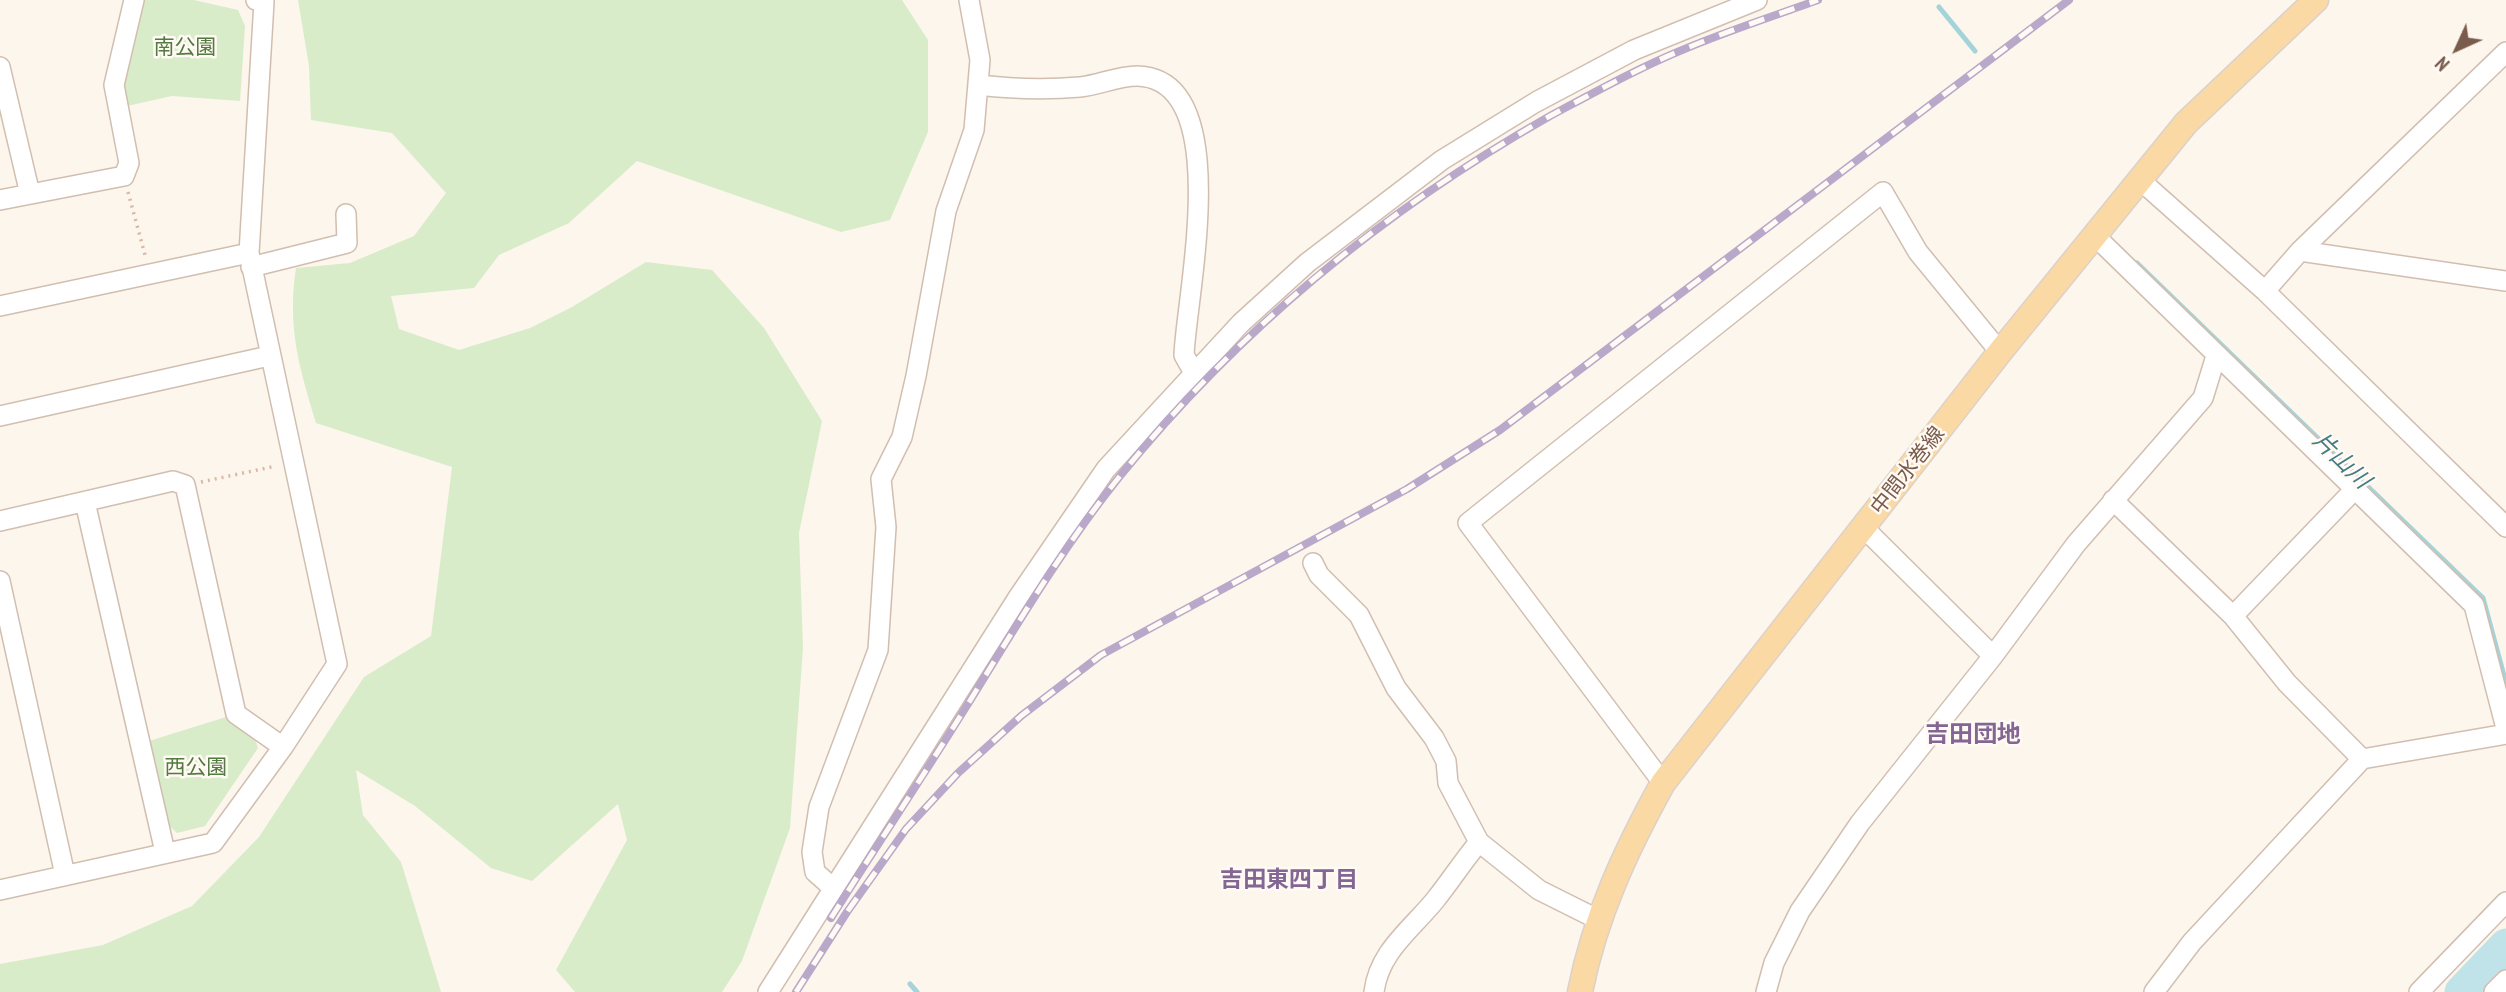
<!DOCTYPE html>
<meta charset="utf-8">
<style>
body{margin:0}
#map{position:relative;width:2506px;height:992px;overflow:hidden;background:#fdf6ec;font-family:"PT Sans Narrow",sans-serif}
canvas{display:block}
.north{position:absolute;left:2422px;top:14px;width:70px;height:70px;-webkit-text-stroke:5px #fffaf3;paint-order:stroke;rotate:225deg;font-size:19px;font-weight:700;line-height:28px;text-align:center;color:#7a5c4d}
.north::after{content:'';display:block;margin:auto;width:24px;height:32px;background:#7a5c4d;clip-path:polygon(50% 0,100% 100%,50% 72%,0 100%)}
</style>
<div id="map">
<canvas width="2506" height="992"></canvas>
<div class="north">N</div>
</div>
<script>
const context = document.querySelector('canvas').getContext('2d');
context.lineJoin = 'round';
function paint(path, color) { context.fillStyle = color; context.fill(path, 'evenodd'); }
function stroke(path, color, width, dash) { context.strokeStyle = color; context.lineWidth = width; context.lineCap = dash ? 'butt' : 'round'; context.setLineDash(dash || []); context.stroke(path); }
function write(font, color, halo, rows, align = 'center') {
  context.font = font + ' "PT Sans Narrow","Noto Sans JP",sans-serif'; context.lineWidth = 5; context.setLineDash([]); context.textBaseline = 'middle'; context.strokeStyle = halo; context.fillStyle = color; for (const [text, x, y, turn = 0] of rows) {
    context.save(); context.translate(x, y); context.rotate((+turn || 0) * Math.PI / 180); context.textAlign = isNaN(turn) ? turn : align; if (halo) context.strokeText(text, 0, 0); context.fillText(text, 0, 0); context.restore();
  }
}
const green = new Path2D(`
 M141 0H194L238 10 245 26 240 101 172 96 127 106 123 86Z
 M298 0H902L928 40V132L890 220 841 232 637 161 569 223 499 255 474 288 391 296 399 329 459 350 530 328 572 307 646 262 712 270 764 328 822 421 799 533 803 648 790 828 742 961 722 992H575L556 970 627 840 618 804 532 881 491 868 415 806 356 770 363 815 401 862 441 992H0V964L103 945 192 906 259 837 364 677 431 636 452 467 316 423C299 367 287 327 296 268L350 263 414 236 446 193 392 133 311 120 309 66Z
 M226 717 255 739 258 748 205 826 177 833 166 823 149 741Z`);
const stream = new Path2D(`
 M1939 7 1975 51
 M2137 263 2483 598 2506 683
 M910 984 917 992`);
const river = new Path2D(`
 M2461 992 2506 945`);
const path = new Path2D(`
 M128 192 145 255
 M201 482 276 466`);
const minor = new Path2D(`
 M0 67 30 194
 M979 85C1012 89 1046 90 1080 87 1099 85 1118 76 1137 76 1236 78 1186 297 1184 355L1193 371
 M2140 180 2265 291 2506 527
 M0 200 124 176 129 163 114 85 134 0
 M2095 236 2474 605 2506 728
 M2300 251 2506 281
 M251 267 347 243 346 214
 M2265 291 2300 251 2506 52
 M0 306 249 253
 M0 416 269 356
 M2113 500 2233 616 2287 683 2362 759
 M85 502 165 852
 M0 521 173 481 185 485 236 714 283 747
 M1864 528 1993 656
 M1313 563 1319 575 1359 615 1396 688 1434 738 1446 761 1448 783 1479 842 1539 890 1597 919
 M0 581 65 875
 M2233 616 2355 489
 M1663 783 1468 523 1883 192 1918 252 2000 352
 M833 888 815 872 812 852 819 807 878 650 886 527 881 479 902 437 916 376 946 211 974 130 980 60 969 0
 M0 890 213 843 283 747 337 664 249 253 264 2 256 0
 M768 992 1019 596 1106 469 1241 323 1307 263 1442 160 1536 102 1634 50 1757 0
 M1374 992C1379 951 1412 929 1436 899 1451 880 1464 860 1479 842
 M1766 992 1774 963 1800 911 1860 823 1993 656 2076 544 2203 398 2216 356
 M2154 992 2192 942 2362 759 2506 734
 M2419 992 2506 902
 M2494 992 2506 980`);
const major = new Path2D(`
 M1580 992C1595 916 1626 850 1663 783L2000 352 2186 123 2316 0`);
const rail = new Path2D(`
 M831 918C875 848 922 778 966 707 1015 628 1062 548 1120 476 1241 327 1384 210 1550 116 1595 92 1640 67 1687 48 1730 30 1774 16 1818 0
 M796 992 847 912 906 829 958 773 1021 716 1101 655 1407 489 1500 430 2069 0`);
const parkNames = [
 ["南公園",185,48],
 ["西公園",196,768]
];
const streetNames = [
 ["中間水巻線",1908,471,-52]
];
const waterNames = [
 ["片山川",2341,461,44]
];
const neighbourhoodNames = [
 ["吉田東四丁目",1289,880]
];
const quarterNames = [
 ["吉田団地",1973,735]
];
paint(green, '#d8ecc9');
stroke(stream, '#a5d3da', 5);
stroke(river, '#bfe3e8', 33);
stroke(minor, '#d1beb0', 22);
stroke(major, '#dad1cd', 27);
stroke(path, '#d9b8a5', 3.5, [2, 5]);
stroke(minor, '#fff', 19);
stroke(major, '#fbd9a5', 24);
stroke(rail, '#b9a8c9', 8);
stroke(rail, '#fffaf3', 5, [16]);
write('21px', '#537a41', '#fffaf3', parkNames);
write('21px', '#7a5c4d', '#fffaf3', streetNames);
write('italic 23px', '#437c86', '#fffaf3', waterNames);
write('bold 23px', '#846695', '#fffaf3', neighbourhoodNames);
write('bold 24px', '#846695', '#fffaf3', quarterNames);
</script>
